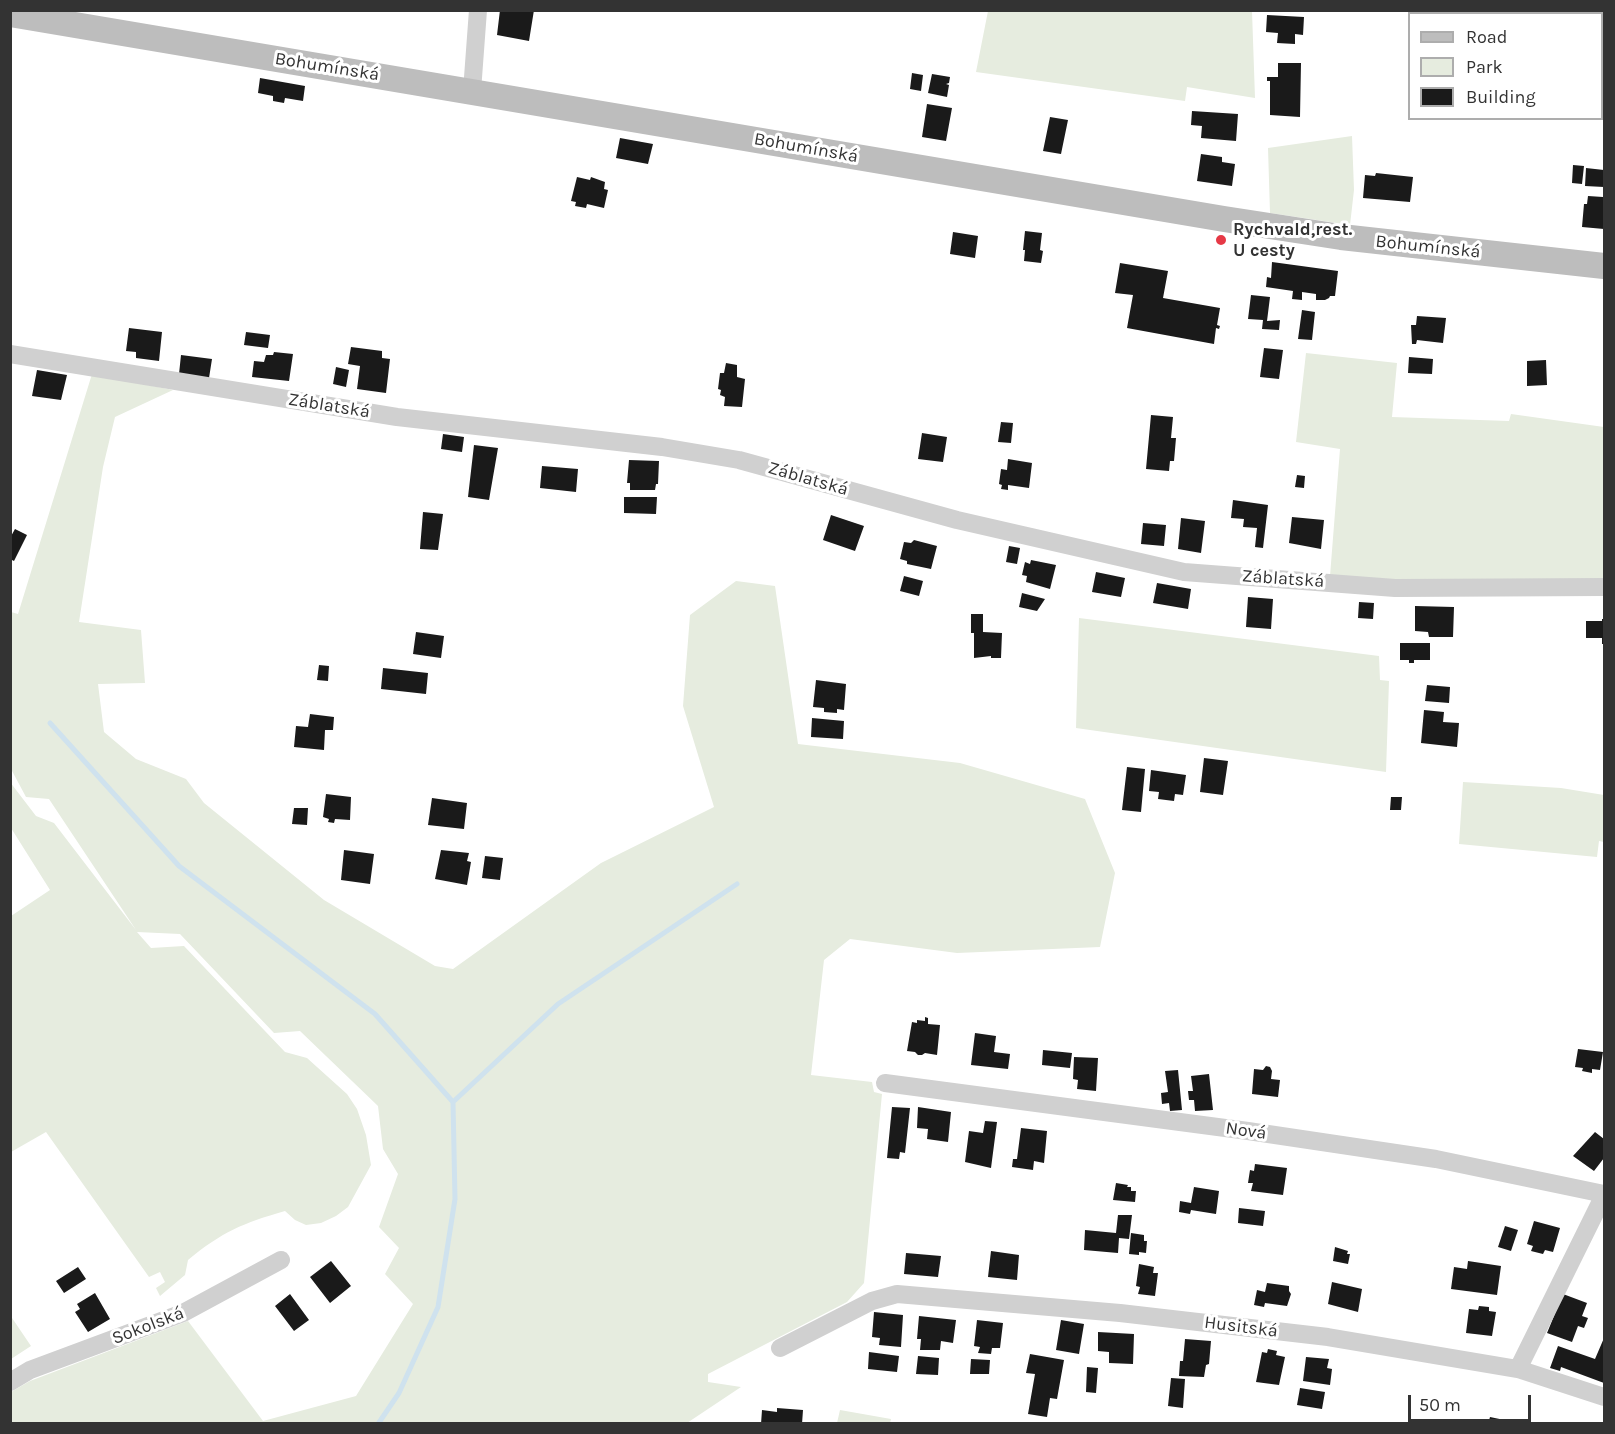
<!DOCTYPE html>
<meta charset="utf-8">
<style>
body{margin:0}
#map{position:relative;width:1615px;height:1434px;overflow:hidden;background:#fff;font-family:Karla,sans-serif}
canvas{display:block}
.frame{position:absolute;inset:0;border:12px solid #333;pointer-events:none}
.legend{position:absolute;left:1408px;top:12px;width:195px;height:108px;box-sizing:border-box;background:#fff;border:2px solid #adadad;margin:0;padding:8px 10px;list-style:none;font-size:18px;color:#333}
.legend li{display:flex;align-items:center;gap:12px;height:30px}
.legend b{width:30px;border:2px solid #adadad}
.scale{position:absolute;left:1408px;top:1395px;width:123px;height:27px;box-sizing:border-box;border:3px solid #333;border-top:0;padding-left:8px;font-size:18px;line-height:21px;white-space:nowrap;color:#333;-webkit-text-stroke:4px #fff;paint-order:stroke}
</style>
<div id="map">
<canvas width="1615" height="1434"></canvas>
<div class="frame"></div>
<ul class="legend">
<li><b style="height:8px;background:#bdbdbd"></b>Road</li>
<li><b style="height:16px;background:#e6ecdf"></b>Park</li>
<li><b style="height:16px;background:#1a1a1a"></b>Building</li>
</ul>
<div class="scale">50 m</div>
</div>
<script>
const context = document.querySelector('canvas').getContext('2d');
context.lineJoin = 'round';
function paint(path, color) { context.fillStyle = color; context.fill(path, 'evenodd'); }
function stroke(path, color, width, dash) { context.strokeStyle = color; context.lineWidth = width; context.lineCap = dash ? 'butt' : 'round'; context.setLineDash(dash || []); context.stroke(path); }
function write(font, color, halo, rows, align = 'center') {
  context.font = font + ' Karla,sans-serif'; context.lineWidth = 6; context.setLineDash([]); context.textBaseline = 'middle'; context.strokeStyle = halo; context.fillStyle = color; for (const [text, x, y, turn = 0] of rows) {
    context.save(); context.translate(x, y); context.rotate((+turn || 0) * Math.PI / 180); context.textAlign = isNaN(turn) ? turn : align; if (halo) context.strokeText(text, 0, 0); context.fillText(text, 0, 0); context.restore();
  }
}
const green = new Path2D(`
 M988 11H1252L1255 98 1187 87 1185 101 976 72Z
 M1352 136 1354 190 1350 225 1270 213 1268 148Z
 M1306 353 1397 363 1392 417 1509 421 1511 414 1604 427V580L1443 582 1330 576 1340 449 1296 442Z
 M92 374 173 390 115 417 103 467 79 622 141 630 145 683 98 684 104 732 136 759 186 779 204 803 324 900 435 966 453 969 601 863 714 807 683 706 690 615 736 581 775 586 798 744 960 763 1085 799 1115 873 1100 947 957 953 850 939 824 960 811 1075 872 1082 874 1092 882 1094 864 1283 847 1302 708 1374V1382L741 1387 687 1423H11V1392L30 1381 188 1321 263 1421 356 1396 413 1304 385 1274 399 1248 379 1227 398 1174 383 1149 378 1106 300 1031 274 1033 180 934 137 932 151 948 184 946 285 1052 307 1058 347 1094 357 1109 366 1135 371 1165 348 1207 336 1216 321 1223 306 1225 295 1220 285 1211C243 1223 222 1232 188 1260L185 1275 160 1296 156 1288 165 1282 160 1272 149 1277 46 1132 11 1152V916L50 890 11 828 10 782 36 816 54 823 136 930 49 799 26 797 11 769V612L18 614Z
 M1079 618 1379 656 1380 680 1389 681 1386 772 1076 728Z
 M1463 782 1561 788 1604 795V842L1599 841 1597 857 1459 844Z
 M10 1315 31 1346 11 1359H10Z
 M840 1410 891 1419 890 1423H837Z`);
const stream = new Path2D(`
 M50 723 179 866 375 1014 453 1102 455 1199 438 1307 399 1393 378 1424
 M453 1102 558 1004 737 884`);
const building = new Path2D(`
 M500 10H534L529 41 497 35Z
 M1267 15 1304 17 1303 35 1295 34V44L1277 43 1278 33 1266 32Z
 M1278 63H1301L1300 117 1270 115V81H1267V77H1278Z
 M912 73 923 75 921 91 910 89Z
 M932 74 950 77 949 83 946 84 949 85 947 97 928 93Z
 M260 78 305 86 303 101 285 98 284 103 273 101V96L258 93Z
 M927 104 952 108 946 141 922 137Z
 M1192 111 1238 114 1236 141 1201 138 1202 126 1191 125Z
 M1050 117 1068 120 1061 154 1043 151Z
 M620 138 653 144 648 164 616 158Z
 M1201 154 1222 157V162L1235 164 1232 186 1197 181Z
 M1573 165 1584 166 1582 184 1572 183Z
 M1586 168 1604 170V187L1585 186Z
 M1376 173 1413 177 1410 202 1363 198 1365 175 1375 176Z
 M577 177 590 180 591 177 605 182 604 189 608 190 604 208 587 204 586 208 575 206 576 202 571 201Z
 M1588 196 1603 197 1604 229 1582 227 1584 204H1587Z
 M1025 231 1042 233 1040 250 1043 251 1041 263 1024 261 1025 250H1023Z
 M953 232 978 236 975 258 950 254Z
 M1272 262 1338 271 1335 296H1330L1329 298 1325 300H1316V294L1302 292V300L1292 299 1293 291 1266 287 1267 277 1271 278Z
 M1120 263 1168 271 1163 298 1220 308 1217 325 1220 326 1219 329 1216 328 1214 344 1127 328 1133 295 1115 293Z
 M1251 295 1270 297 1267 321 1280 320 1279 330 1262 329 1263 320 1248 319Z
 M1302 310 1315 312 1312 340 1298 339Z
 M1417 316 1446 318 1443 343 1417 340 1416 344H1412L1411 325H1416Z
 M129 328 162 332 159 361 136 358V352L126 351Z
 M246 332 270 335 268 348 244 345Z
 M351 347 382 351V358L390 359 386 393 357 389 360 366 348 364Z
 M1264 348 1283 350 1279 379 1260 377Z
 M274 352 293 354 289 381 252 377 254 361 264 362 266 355H273Z
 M181 355 212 359 209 378 179 374Z
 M1409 357 1433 359 1432 374 1408 373Z
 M1546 360 1547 385 1527 386V361Z
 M726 363 737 365V377L745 379 742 407 724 406 725 397 720 395 721 390 718 389 720 373H724Z
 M336 367 349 370 346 387 333 384Z
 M37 370 67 375 61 400 32 396Z
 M1151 415 1173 417 1171 438H1176L1174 461H1170L1169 471 1146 469Z
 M1001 422 1013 423 1011 443 998 442Z
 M922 433 947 437 943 462 918 459Z
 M443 434 464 437 462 452 441 449Z
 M474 445 498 448 489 500 468 497Z
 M1008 459 1032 463 1029 488 1008 485V490L1001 489 1002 485 999 484 1001 469 1007 470Z
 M629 460 659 461 658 484H656L655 490H630V483H627Z
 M542 466 578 469 576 492 540 488Z
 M1297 475 1305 476 1304 488 1295 487Z
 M624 497H657L656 514 624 513Z
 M1233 500 1268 505 1263 548 1255 547 1257 528 1243 527 1244 519 1231 518Z
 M423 512 443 514 438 550 420 549Z
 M831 515 864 526 855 551 823 540Z
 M1292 517 1324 520 1321 549 1289 543Z
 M1181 518 1205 521 1201 553 1178 549Z
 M1143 523 1166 525 1164 546 1141 544Z
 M15 529 27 535 14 561 10 559V538Z
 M914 540 937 546 931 569 907 564V561L900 559 904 542 911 543Z
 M1009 546 1020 548 1017 564 1006 562Z
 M1031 560 1056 565 1050 589 1026 582 1027 576 1022 575 1025 562 1030 564Z
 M1096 572 1125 578 1121 597 1092 592Z
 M904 576 923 581 919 596 900 591Z
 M1157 583 1191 589 1188 609 1153 603Z
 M1022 593 1045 599 1037 611 1019 607Z
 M1248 597 1273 599 1271 629 1246 627Z
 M1359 602 1374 603 1373 619 1358 618Z
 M1415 606 1454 607 1453 637H1429L1428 632 1415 631Z
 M971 614H983V632L1002 633 1001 658H991V656L974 658V633H971Z
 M1602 619H1604V644H1602V638H1586V621H1602Z
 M416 632 444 636 441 658 413 654Z
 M1400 643H1430V660H1414V663H1409V660H1400Z
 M319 665 329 666 328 681 317 680Z
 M383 668 428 673 426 694 381 689Z
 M816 680 846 684 844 710 837 709V713L824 712V708L813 707Z
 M1427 685 1450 687 1449 703 1425 701Z
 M1424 710 1444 712 1443 722 1459 723 1457 747 1421 743Z
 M310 714 334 717 333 730H325L324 750 294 747 296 726 308 727Z
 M812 718 844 721 843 739 811 737Z
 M1204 758 1228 761 1223 795 1200 792Z
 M1127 767 1145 769 1141 812 1122 810Z
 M1151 770 1186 775 1183 795 1175 794 1174 801 1158 799 1159 792 1149 791Z
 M326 794 351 797 350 820 335 819 334 823 328 822 329 819 323 817Z
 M1391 797H1402L1401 810H1390Z
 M432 798 467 803 464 829 428 825Z
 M294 808H308L307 825 292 824Z
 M344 850 374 854 370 884 341 880Z
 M441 850 469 853 467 861 471 862 467 885 435 879Z
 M485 856 503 858 500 880 482 878Z
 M925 1017 928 1018V1024L940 1025 937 1055 925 1053 922 1055H918L915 1052 907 1051 912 1022 917 1023V1020L925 1021Z
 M975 1033 996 1036 994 1052 1010 1054 1008 1069 971 1065Z
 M1578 1049 1603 1052 1600 1070 1592 1069V1073L1582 1071 1583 1068 1575 1067Z
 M1043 1050 1072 1053 1070 1068 1042 1065Z
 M1074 1057 1098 1058 1096 1091 1077 1089 1078 1080 1073 1079Z
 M1266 1066 1270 1067 1272 1071 1271 1079 1280 1080 1278 1097 1252 1094 1254 1069 1263 1070Z
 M1178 1070 1182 1110 1170 1111 1169 1103 1162 1104 1161 1093 1168 1092 1165 1071Z
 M1209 1074 1213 1110 1195 1111 1194 1100H1189L1188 1091H1193L1191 1076Z
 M892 1107 910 1108 905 1153 900 1152 899 1159 887 1158Z
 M918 1107 951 1112 948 1142 927 1139 928 1129 917 1128Z
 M985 1121 997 1122 991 1168 965 1162 969 1131 983 1133Z
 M1021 1128 1047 1131 1044 1163 1034 1161 1033 1170 1012 1167 1013 1159H1017Z
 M1595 1132 1604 1139V1158L1594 1171 1573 1156Z
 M1255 1164 1287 1168 1283 1195 1251 1191 1253 1183H1248L1250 1170 1254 1171Z
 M1116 1183 1128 1185 1127 1187H1131V1191H1136L1135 1202 1113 1200Z
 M1194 1187 1219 1191 1216 1214 1191 1210 1190 1214 1179 1212 1180 1201 1191 1203Z
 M1239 1208 1265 1211 1263 1226 1238 1223Z
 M1118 1215H1132L1129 1239 1119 1238 1118 1253 1084 1250 1085 1230 1116 1233Z
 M1534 1221 1560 1228 1553 1252 1545 1250 1543 1254 1531 1251 1533 1246 1527 1244Z
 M1505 1226 1518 1230 1511 1251 1498 1247Z
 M1131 1233 1144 1235V1241H1147L1146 1253 1139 1252V1255L1129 1254Z
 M1335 1247 1348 1251 1347 1254H1350L1348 1264 1333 1261Z
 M991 1251 1019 1255 1017 1280 988 1277Z
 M906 1253 941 1256 938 1277 904 1274Z
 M331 1261 351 1286 330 1303 310 1277Z
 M1468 1261 1501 1266 1497 1295 1451 1289 1454 1267 1467 1269Z
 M1139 1264 1154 1267 1153 1273H1158L1155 1296 1138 1294 1140 1287 1136 1286Z
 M78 1267 86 1279 64 1293 56 1281Z
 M1332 1282 1362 1289 1358 1312 1328 1304Z
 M1267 1283 1289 1286V1291L1291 1294 1287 1306 1265 1303 1264 1307 1254 1305 1257 1290 1265 1292Z
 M95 1293 110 1319 88 1332 75 1312 80 1309 77 1304Z
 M290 1294 309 1320 294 1331 275 1306Z
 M1563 1294 1587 1303 1582 1316 1588 1318 1584 1328 1578 1326 1572 1342 1547 1333Z
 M1479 1306 1489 1307V1311L1496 1312 1492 1336 1466 1333 1469 1309 1478 1310Z
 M874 1312 903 1315 901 1347 879 1345 880 1338 872 1337Z
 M919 1316 956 1320 953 1343 941 1341 940 1350H920L921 1339H917Z
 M977 1320 1003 1323 1000 1348H992L991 1354 978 1353 980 1347 974 1346Z
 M1061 1320 1084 1324 1079 1354 1056 1350Z
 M1098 1332 1134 1334 1133 1364 1109 1363V1352L1098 1351Z
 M1604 1338V1383L1561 1367 1560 1371 1550 1368 1558 1346 1595 1359Z
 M1185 1339 1211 1341 1209 1364 1206 1365 1204 1377 1179 1376 1180 1361H1183Z
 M1268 1349 1277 1351 1276 1355 1285 1357 1279 1385 1256 1382 1262 1352 1267 1353Z
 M869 1352 899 1356 897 1372 868 1369Z
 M1030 1354 1064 1360 1057 1399 1050 1398 1047 1417 1028 1414 1035 1374 1026 1373Z
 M918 1356 939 1358 938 1375 916 1374Z
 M1306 1357 1329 1359 1327 1368 1332 1369 1330 1385 1303 1381Z
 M971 1359 990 1360 989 1374H970Z
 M1087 1367 1098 1368 1096 1393 1086 1392Z
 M1171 1378 1185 1379 1183 1408 1168 1406Z
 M1300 1388 1325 1392 1322 1409 1297 1405Z
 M777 1408 803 1410 802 1424H761L762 1410 777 1412Z
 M1490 1417 1514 1422 1516 1420 1521 1424H1488Z`);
const street = new Path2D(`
 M472 91 478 10
 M10 354 397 417 662 447 739 460 957 520 1184 572 1395 588 1604 587
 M885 1083 1248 1131 1436 1159 1604 1194
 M780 1348 872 1301 897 1294 1120 1313 1328 1337 1518 1369 1604 1397
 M1518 1369 1604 1195
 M10 1382 30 1370 183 1313 281 1260`);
const secondary = new Path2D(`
 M10 14 1224 219 1341 237 1604 266`);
const markers = [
 [1221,240,6,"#e63946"]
];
const streetNames = [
 ["Bohumínská",327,67,9],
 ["Bohumínská",806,148,10],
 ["Bohumínská",1428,247,6],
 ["Záblatská",329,406,9],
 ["Záblatská",808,479,16],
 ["Záblatská",1283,579,4],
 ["Nová",1246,1131,8],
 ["Sokolská",148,1326,-21],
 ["Husitská",1241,1327,7]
];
const poiNames = [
 ["Rychvald,rest.",1233,230],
 ["U cesty",1233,251]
];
paint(green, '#e6ecdf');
stroke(stream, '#cfe2ee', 5);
paint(building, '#1a1a1a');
stroke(street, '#d0d0d0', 18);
stroke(secondary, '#bdbdbd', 26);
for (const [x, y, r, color] of markers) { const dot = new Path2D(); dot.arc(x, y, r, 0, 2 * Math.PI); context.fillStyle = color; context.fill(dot); stroke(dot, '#fff', 2); }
write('18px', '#333', '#fff', streetNames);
write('bold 18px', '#333', '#fff', poiNames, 'left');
</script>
